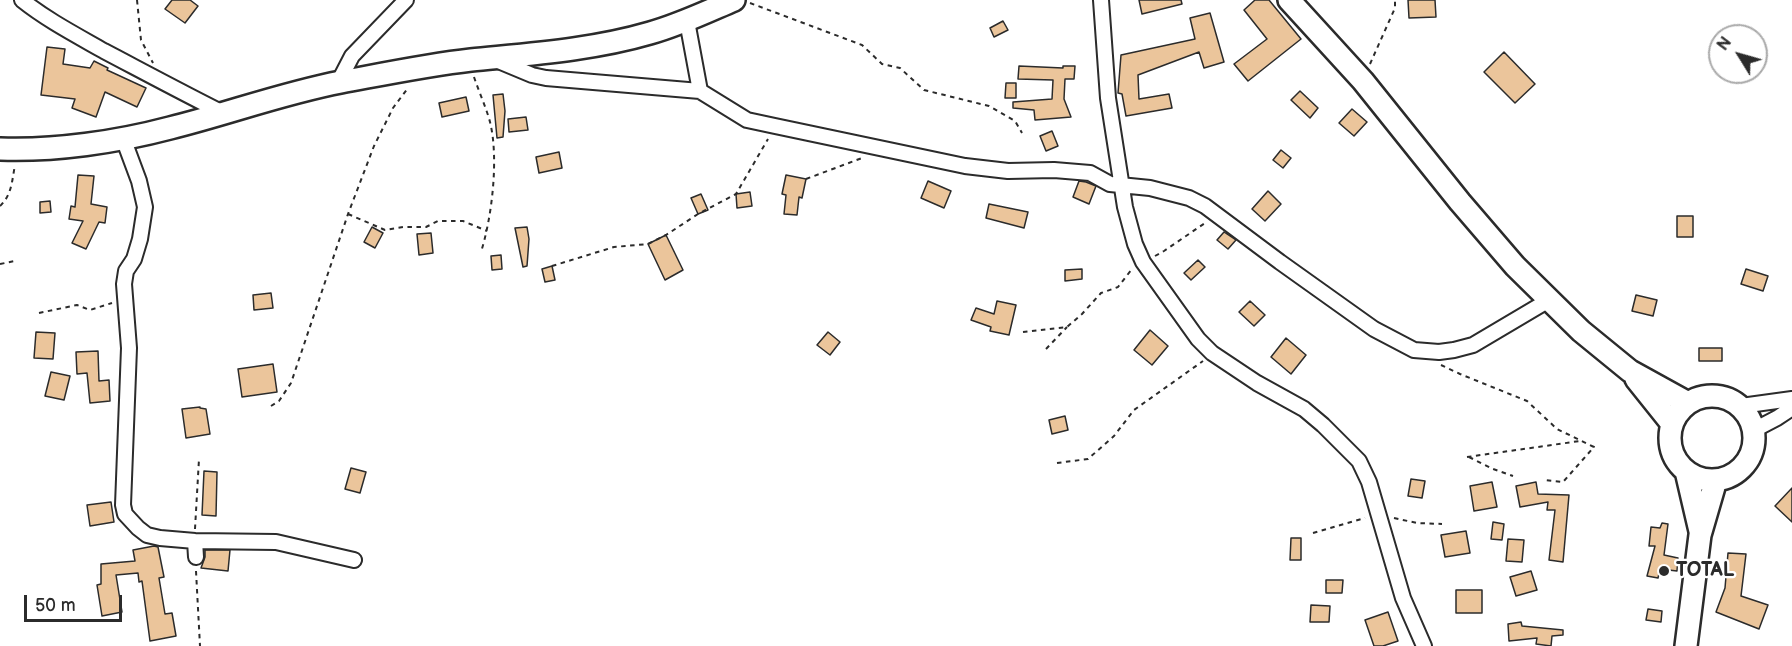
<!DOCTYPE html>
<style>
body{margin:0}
#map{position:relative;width:1792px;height:646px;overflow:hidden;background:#fff;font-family:"Balsamiq Sans",sans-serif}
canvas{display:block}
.north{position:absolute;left:1708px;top:24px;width:60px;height:60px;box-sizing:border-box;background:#fff;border:2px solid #aaa;border-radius:50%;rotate:307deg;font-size:16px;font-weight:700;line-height:24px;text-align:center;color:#2b2b2b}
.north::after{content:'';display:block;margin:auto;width:21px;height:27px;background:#2b2b2b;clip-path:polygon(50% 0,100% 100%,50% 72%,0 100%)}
.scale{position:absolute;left:24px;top:595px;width:98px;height:27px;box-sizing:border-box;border:3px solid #2b2b2b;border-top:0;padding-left:8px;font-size:18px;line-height:21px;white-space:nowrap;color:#2b2b2b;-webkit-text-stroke:4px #fff;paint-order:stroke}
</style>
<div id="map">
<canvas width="1792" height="646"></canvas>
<div class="north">N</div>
<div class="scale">50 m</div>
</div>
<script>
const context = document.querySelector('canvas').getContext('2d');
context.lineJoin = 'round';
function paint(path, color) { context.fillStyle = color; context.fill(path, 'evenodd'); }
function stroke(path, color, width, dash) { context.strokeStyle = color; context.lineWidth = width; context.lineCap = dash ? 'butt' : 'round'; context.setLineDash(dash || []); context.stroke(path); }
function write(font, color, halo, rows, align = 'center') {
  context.font = font + ' "Balsamiq Sans",sans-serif'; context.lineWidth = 4.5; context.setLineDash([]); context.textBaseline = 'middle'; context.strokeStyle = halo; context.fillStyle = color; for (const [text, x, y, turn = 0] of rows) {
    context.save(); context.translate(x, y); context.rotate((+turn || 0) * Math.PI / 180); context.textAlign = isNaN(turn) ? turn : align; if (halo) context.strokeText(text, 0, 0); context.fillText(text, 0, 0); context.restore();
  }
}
const building = new Path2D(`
 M172 0H190L198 6 185 23 165 9Z
 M1139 0H1181L1182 4 1142 14Z
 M1255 0H1269L1301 39 1248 81 1234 64 1267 39 1244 10Z
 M1408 0H1435L1436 17 1409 18Z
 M1210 13 1224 62 1204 68 1199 52 1138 75 1139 99 1169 94 1172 108 1126 116 1122 94 1118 93 1121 55 1195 39 1190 18Z
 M1003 21 1008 30 994 37 990 28Z
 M47 47 65 49 63 64 90 68 94 61 108 68 107 70 146 88 137 107 105 92 96 117 72 108 75 99 41 95Z
 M1504 52 1535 84 1515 103 1484 72Z
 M1019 66 1063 68V66H1075L1074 79H1065L1064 99 1071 117 1035 120 1034 110 1013 108V102L1052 99 1053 80 1018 79Z
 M1006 83H1016V98H1005Z
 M1300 91 1318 108 1310 118 1291 100Z
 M503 94 505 111 503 137 497 138 493 95Z
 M466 97 469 111 442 117 439 103Z
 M1352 109 1367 122 1354 136 1339 123Z
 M526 117 528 130 509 132 508 119Z
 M1052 131 1058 146 1046 151 1040 136Z
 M1281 150 1291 158 1283 168 1273 160Z
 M559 152 562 168 539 173 536 157Z
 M78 175 94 176 91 204 107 207 105 223 99 222 86 249 72 243 83 221 69 219 71 206 75 207Z
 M786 175 806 179 802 198 799 197 797 215 784 214 786 195 782 194Z
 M928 181 951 191 944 208 921 198Z
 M1079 181 1086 182 1096 186 1089 204 1073 197Z
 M1268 191 1281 204 1265 221 1252 209Z
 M750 192 752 206 737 208 736 194Z
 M701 194 708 210 698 214 691 198Z
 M50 201 51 212 40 213V202Z
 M989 204 1028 212 1024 228 986 218Z
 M1677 216H1693V237H1677Z
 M372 227 383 233 375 248 364 242Z
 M527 227 529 239 527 266 523 267 515 228Z
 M1224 232 1236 240 1228 249 1217 240Z
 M431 233 433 253 419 255 417 234Z
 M666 235 683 270 665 280 648 244Z
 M501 255 502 269 492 270 491 256Z
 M1198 260 1205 267 1191 280 1184 273Z
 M552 266 555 280 545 282 542 269Z
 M1082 269V279L1065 281V270Z
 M1746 269 1768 276 1763 291 1741 284Z
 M271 293 273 308 254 310 253 295Z
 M1636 295 1657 300 1653 316 1632 311Z
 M997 301 1016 305 1009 335 990 331 991 327 971 320 976 308 994 314Z
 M1250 301 1265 315 1254 326 1239 312Z
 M1150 330 1168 346 1152 365 1134 350Z
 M36 332 55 333 53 359 34 358Z
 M828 332 840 342 830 355 817 345Z
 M1286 338 1306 355 1291 374 1271 357Z
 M1699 348H1722V361H1699Z
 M98 351 99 381 109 380 110 401 90 403 87 373 77 374 76 352Z
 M273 364 277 392 242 397 238 369Z
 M51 372 70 376 64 400 45 396Z
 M200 407V408L206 409 210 434 186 438 182 409Z
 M1065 416 1068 430 1052 434 1049 420Z
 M351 468 366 472 360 493 345 489Z
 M204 471 217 472 216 516 202 515Z
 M1411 479 1425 481 1422 498 1408 496Z
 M1492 482 1497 507 1474 511 1470 486Z
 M1536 482 1538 494 1569 495 1563 562 1549 560 1555 510H1547L1548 502 1520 507 1516 486Z
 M1792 488V522L1775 506Z
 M111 502 114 522 90 526 87 505Z
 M1493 522 1504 524 1502 540 1491 539Z
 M1662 523 1668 524 1664 555 1678 558 1677 571 1660 569 1658 578 1647 576 1655 546H1649L1651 527 1660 528Z
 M1466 531 1470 553 1445 557 1441 535Z
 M1291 538H1301V560H1290Z
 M1508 539 1524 540 1522 562 1506 561Z
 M154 546 158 547 164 577 159 578 165 614 172 613 176 636 150 641 142 581 139 582 138 573 116 575 122 612 102 616 97 585 101 584V564L135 561 133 550Z
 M205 550H230L228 571 201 568 205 557Z
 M1728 553 1746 554 1741 596 1768 605 1759 629 1716 612 1725 588Z
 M1531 571 1537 590 1516 596 1510 577Z
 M1326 580H1343L1342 593H1326Z
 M1456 590H1482V613H1456Z
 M1311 605 1330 606 1329 622H1310Z
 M1648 609 1662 611 1661 622 1646 620Z
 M1388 612 1398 641 1383 646H1374L1365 620Z
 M1521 622 1522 626 1563 630V635L1552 636 1551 646 1536 644 1537 638 1509 641 1508 624Z`);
const path = new Path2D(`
 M137 0 141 40 153 63
 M750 3 862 45 882 64 900 68 924 90 989 106 1015 121 1022 133
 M1370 64 1395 8V0
 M474 77C479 92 486 107 490 122 499 158 492 217 481 252
 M806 179 862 158
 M0 206C12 195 12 180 15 165
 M348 214 385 230 403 227H426L438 221H463L487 231
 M1155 256 1164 251 1205 223
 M0 264 15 261
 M552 266 614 247 648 244 666 235 698 214 736 194 768 139
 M39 313 77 305 90 310 112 303
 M1023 332 1067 327 1082 314 1101 293 1118 287 1132 269
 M1046 349 1067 327
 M1441 365 1460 374 1527 401 1557 429 1594 447 1563 482 1545 480
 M271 406 279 401 291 383 348 214 374 146 393 108 408 88
 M1467 457 1580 441
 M1469 457 1493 469 1513 476
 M1057 463 1088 459 1114 436 1134 410 1203 361
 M1394 518 1417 523 1442 524
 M195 529 199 459
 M1313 533 1365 518
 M196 571 200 646`);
const minor = new Path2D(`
 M22 0C47 20 76 35 104 51 144 72 183 93 223 113
 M1101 0 1108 98 1125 207 1135 244 1143 262 1198 339 1212 353 1257 383 1304 409 1323 425 1359 461 1369 482 1403 598 1424 646
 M687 21 700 91 747 120 775 126 965 166 1008 171 1054 170 1090 173 1110 184 1150 188 1189 198 1205 206 1280 262 1374 329 1414 350 1439 352 1454 350 1473 345 1549 300
 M496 60 532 75 546 78 700 91
 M338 83 352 56 406 0
 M123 138 139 181 145 207 140 239 134 259 126 271 124 284 129 348 123 505 125 514 138 528 147 535 160 538 195 541 276 542 354 560
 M1741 406 1792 399
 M1754 430 1777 418 1792 408
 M195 541 196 557`);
const highway = new Path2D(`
 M1289 0 1363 81 1460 202 1515 266 1581 331 1630 371 1688 403
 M0 149C55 151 117 142 170 128 227 114 283 93 341 82 384 74 427 65 471 60 530 54 592 50 650 33 679 25 706 12 734 0
 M1636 379 1672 424
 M1670 438a42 42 0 1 1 84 0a42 42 0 1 1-84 0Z
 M1686 471 1700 531
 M1686 646 1700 535 1716 480`);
const markers = [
 [1664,571,6,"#2b2b2b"]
];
const poiNames = [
 ["TOTAL",1676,571]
];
paint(building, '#ebc59b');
stroke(building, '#2b2b2b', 1.5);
stroke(minor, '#2b2b2b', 18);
stroke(highway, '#2b2b2b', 26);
stroke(path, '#2b2b2b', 2, [4.5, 4.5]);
stroke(minor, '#fff', 14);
stroke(highway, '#fff', 21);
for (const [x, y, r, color] of markers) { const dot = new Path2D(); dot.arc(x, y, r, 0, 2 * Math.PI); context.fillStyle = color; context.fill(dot); stroke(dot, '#fff', 2); }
write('bold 20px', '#2b2b2b', '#fff', poiNames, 'left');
</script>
